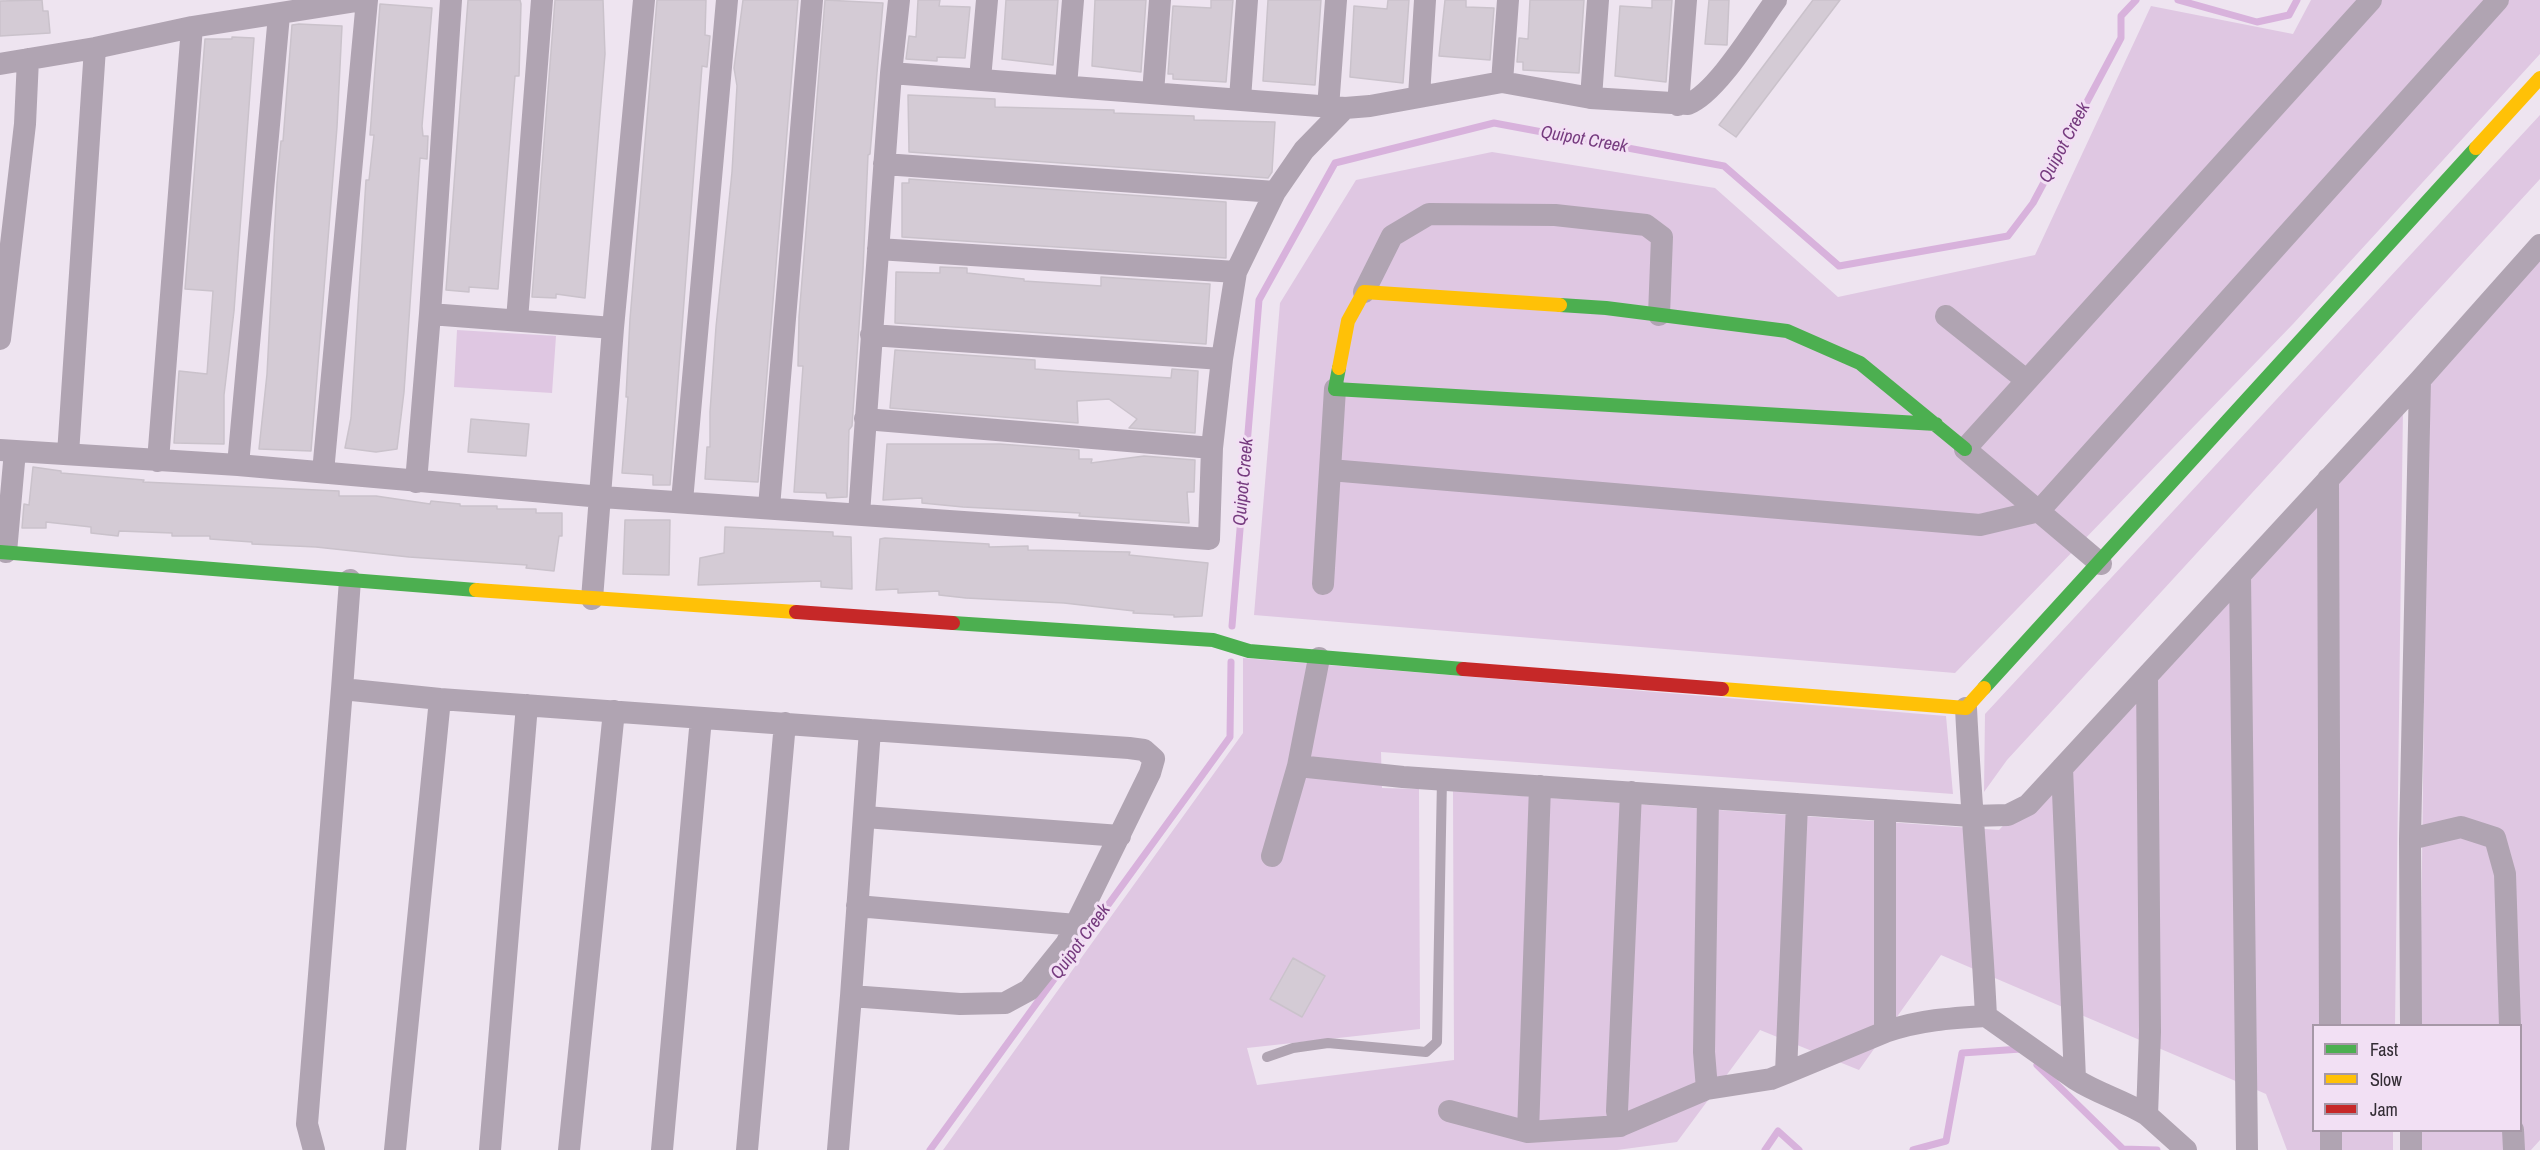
<!DOCTYPE html>
<style>
body{margin:0}
#map{position:relative;width:2540px;height:1150px;overflow:hidden;background:#eee4f0;font-family:"Archivo Narrow",sans-serif}
canvas{display:block}
.legend{position:absolute;left:2312px;top:1024px;width:210px;height:108px;box-sizing:border-box;background:#f2e0f4;border:2px solid #a698a7;margin:0;padding:8px 10px;list-style:none;font-size:18px;color:#332c34}
.legend li{display:flex;align-items:center;gap:12px;height:30px}
.legend b{width:30px;border:2px solid #a698a7}
</style>
<div id="map">
<canvas width="2540" height="1150"></canvas>
<ul class="legend">
<li><b style="height:8px;background:#4caf50"></b>Fast</li>
<li><b style="height:8px;background:#ffc107"></b>Slow</li>
<li><b style="height:8px;background:#c62828"></b>Jam</li>
</ul>
</div>
<script>
const context = document.querySelector('canvas').getContext('2d');
context.lineJoin = 'round';
function paint(path, color) { context.fillStyle = color; context.fill(path, 'evenodd'); }
function stroke(path, color, width, dash) { context.strokeStyle = color; context.lineWidth = width; context.lineCap = dash ? 'butt' : 'round'; context.setLineDash(dash || []); context.stroke(path); }
function write(font, color, halo, rows, align = 'center') {
  context.font = font + ' "Archivo Narrow",sans-serif'; context.lineWidth = 6; context.setLineDash([]); context.textBaseline = 'middle'; context.strokeStyle = halo; context.fillStyle = color; for (const [text, x, y, turn = 0] of rows) {
    context.save(); context.translate(x, y); context.rotate((+turn || 0) * Math.PI / 180); context.textAlign = isNaN(turn) ? turn : align; if (halo) context.strokeText(text, 0, 0); context.fillText(text, 0, 0); context.restore();
  }
}
const green = new Path2D(`
 M2311 0H2540V54L2293 324 1955 673 1254 615 1280 303 1356 180 1492 152 1715 188 1838 297 2035 255 2151 6 2293 34Z
 M2540 115V179L2007 760 1984 792 1985 714Z
 M2540 255V1140L2531 1150H2419V1131L2520 1130V1026L2420 1025 2428 378Z
 M457 330 556 336 552 393 454 387Z
 M2403 406 2395 1025 2314 1026V1130L2393 1131V1150H2287L2266 1094 1941 955 1859 1070 1760 1030 1677 1142 1617 1150H943L1243 733V658L1946 716 1953 794 1381 752 1382 788 1419 789 1420 1029 1247 1048 1257 1085 1454 1060 1453 791 1999 830Z`);
const stream = new Path2D(`
 M2178 0 2257 22 2289 15 2297 0
 M1232 626 1259 300 1335 163 1494 123 1724 166 1839 266 2008 236 2033 203 2121 38V16L2136 0
 M2037 1065 2123 1149 2157 1150
 M930 1150 1230 737 1231 662
 M1765 1150 1778 1131 1799 1150
 M1913 1150 1946 1141 1962 1053 2021 1049`);
const building = new Path2D(`
 M42 0 43 11H48L50 33 0 36V1Z
 M468 0H520L521 4 519 76H515L498 289 469 287V292L446 290Z
 M555 0H603L605 54 585 298 556 294V298L532 297Z
 M657 0H706L705 35 710 36 707 67 702 66 670 485H653V475L622 473 628 397H626L630 319Z
 M743 0H798L758 482 705 479 707 447H710V412L716 327 732 172 737 86 734 68Z
 M825 0 883 3 870 154 868 155 863 269 852 426 849 430 847 497 827 498 826 493 794 492 803 366H798L799 317Z
 M918 0H940L939 6 970 7 965 58 937 57V61L906 59 909 36 916 37Z
 M1006 0H1058L1053 65 1002 59Z
 M1095 0H1146L1141 72 1092 66Z
 M1211 0H1233L1226 82 1173 79V74H1168L1173 6 1211 8Z
 M1268 0H1321L1315 85 1263 81Z
 M1388 0H1409L1403 83 1350 77 1354 6 1387 9Z
 M1445 0H1466V7L1494 8 1490 60 1439 56Z
 M1530 0H1584L1579 73 1523 70V62H1517L1519 38 1528 39Z
 M1652 0H1672L1666 82 1615 76 1620 6 1652 8Z
 M1709 0H1729L1727 45 1705 44Z
 M1813 0H1840L1736 137 1719 125Z
 M380 4 432 8 422 126 423 136H428L427 159 420 158 404 392 397 449 376 452 345 448 351 418 366 180H369L374 135H370Z
 M299 24 342 26 337 127 311 451 259 449 267 374 277 183 281 141H283L292 25Z
 M232 37 254 38 234 311 224 395V444L174 443 179 371 207 374 213 291 185 289 205 39H232Z
 M908 95 995 99V107L1114 110V113L1194 116V120L1275 122 1272 172 1268 178 909 152Z
 M909 179 1226 202V258L902 237V183H909Z
 M940 267 967 268V273L1024 279V281L1101 286V277L1210 284 1206 344 895 323 896 272 940 273Z
 M895 350 1035 360V369L1061 371 1171 378 1172 369 1198 371 1195 433 1129 428 1137 419 1109 399 1077 401 1078 423 890 408Z
 M471 419 529 424 526 456 468 452Z
 M887 444H1000L1079 450V459H1092L1091 463 1144 456 1195 460 1194 492H1187L1189 523 1079 516 1080 513 963 507 922 503V498L883 500Z
 M33 467 61 471V473L144 480 143 482 339 491V496H376L430 504 431 501 460 504V506H497V509H536V513H562V536H559L554 571 526 568 527 565 409 557 316 547 252 544V542L210 539V536H172V533L119 531 118 536 91 533V527L46 522V528H22L24 504 29 505Z
 M625 520H670L669 575 623 574Z
 M725 527 833 532V536L851 537 852 589 821 587V581L698 585 700 558 724 553Z
 M885 538 989 544V547L1028 546V550L1130 552 1129 555 1208 563 1202 616 1174 617V615L1133 613 1134 611 1064 603 966 598 939 595V591L898 593V589L876 590 880 539Z
 M1293 958 1325 976 1302 1017 1270 999Z`);
const lane = new Path2D(`
 M1267 1057 1293 1048 1328 1043 1426 1052 1437 1042 1442 779`);
const street = new Path2D(`
 M0 64 95 48 192 27 363 0
 M891 73 1345 108
 M980 79 987 0
 M1502 82 1508 0
 M1066 86 1073 0
 M1153 93 1160 0
 M1419 96 1425 0
 M1591 98 1598 0
 M1240 99 1247 0
 M1678 105 1686 0
 M1328 108 1336 0
 M884 164 1275 192
 M878 249 1236 272
 M1364 292 1392 236 1429 214 1555 215 1646 225 1662 237 1659 315
 M430 314 613 328
 M1946 316 2026 380
 M517 320 542 0
 M871 335 1222 359
 M0 339 25 124 28 59
 M1335 389 1330 470 1980 525 2039 511 2498 0
 M865 419 1212 448
 M0 450 238 465 602 497 1209 539 1212 448 1222 359 1236 272 1275 192 1304 150 1345 108 1370 106 1502 82 1591 98 1688 104C1717 93 1756 27 1776 0
 M68 454 95 48
 M158 461 192 27
 M238 465 279 15
 M323 472 367 0
 M2328 479 2330 1026
 M416 482 430 314 451 0
 M682 501 727 0
 M769 507 812 0
 M859 514 891 73 899 0
 M6 552 15 451
 M2101 564 1965 449 2371 0
 M2240 575 2247 1150
 M350 580 342 689 440 699 870 730
 M1323 584 1330 470
 M592 599 613 328 644 0
 M1298 766 1403 777 1971 816 2008 815 2028 805 2420 380 2540 245
 M2062 768 2075 1079C2098 1094 2123 1100 2147 1115L2150 1032 2147 676
 M1540 786 1528 1132 1620 1126 1617 1111 1631 792
 M1708 798 1704 1052 1707 1089 1771 1079 1786 1073 1797 804
 M1885 810V1032C1918 1020 1952 1018 1986 1016 1981 913 1971 811 1966 708
 M865 817 1120 836
 M2410 839 2461 827 2495 838 2505 874 2510 1026
 M1272 856 1298 766 1319 658
 M857 906 1076 925
 M1986 1016 2075 1079
 M2411 1026 2410 839 2420 380
 M1786 1073 1885 1032
 M1449 1111 1528 1132
 M2147 1115 2186 1150
 M1620 1126 1707 1089
 M2331 1130V1150
 M2411 1130V1150
 M2513 1130 2514 1150
 M314 1150 307 1124 342 689
 M395 1150 440 699
 M490 1150 527 705
 M569 1150 614 711
 M662 1150 701 718
 M747 1150 785 723
 M838 1150 851 996 960 1004 1005 1003 1029 990 1066 944 1150 773 1154 759 1144 750 1129 748 870 730 851 996`);
const fast = new Path2D(`
 M1560 305 1606 308 1787 331 1860 363 1965 449
 M1339 368 1335 389 1936 424
 M0 552 476 590
 M953 623 1213 640 1249 651 1463 669
 M1984 688 2476 148`);
const slow = new Path2D(`
 M2476 148 2540 78
 M1339 368 1348 321 1364 292 1560 305
 M476 590 796 612
 M1722 689 1966 708 1984 688`);
const jam = new Path2D(`
 M796 612 953 623
 M1463 669 1722 689`);
const waterNames = [
 ["Quipot Creek",1584,140,10],
 ["Quipot Creek",2065,143,-62],
 ["Quipot Creek",1244,482,-85],
 ["Quipot Creek",1081,942,-54]
];
paint(green, '#dfc7e2');
stroke(stream, '#d8b2dc', 7);
paint(building, '#d4cbd5');
stroke(building, '#cac2cb', 1.5);
stroke(lane, '#b0a4b2', 10);
stroke(street, '#b0a4b2', 22);
stroke(fast, '#4caf50', 14);
stroke(slow, '#ffc107', 14);
stroke(jam, '#c62828', 14);
write('italic 18px', '#763b7f', '#f2e0f4', waterNames);
</script>
